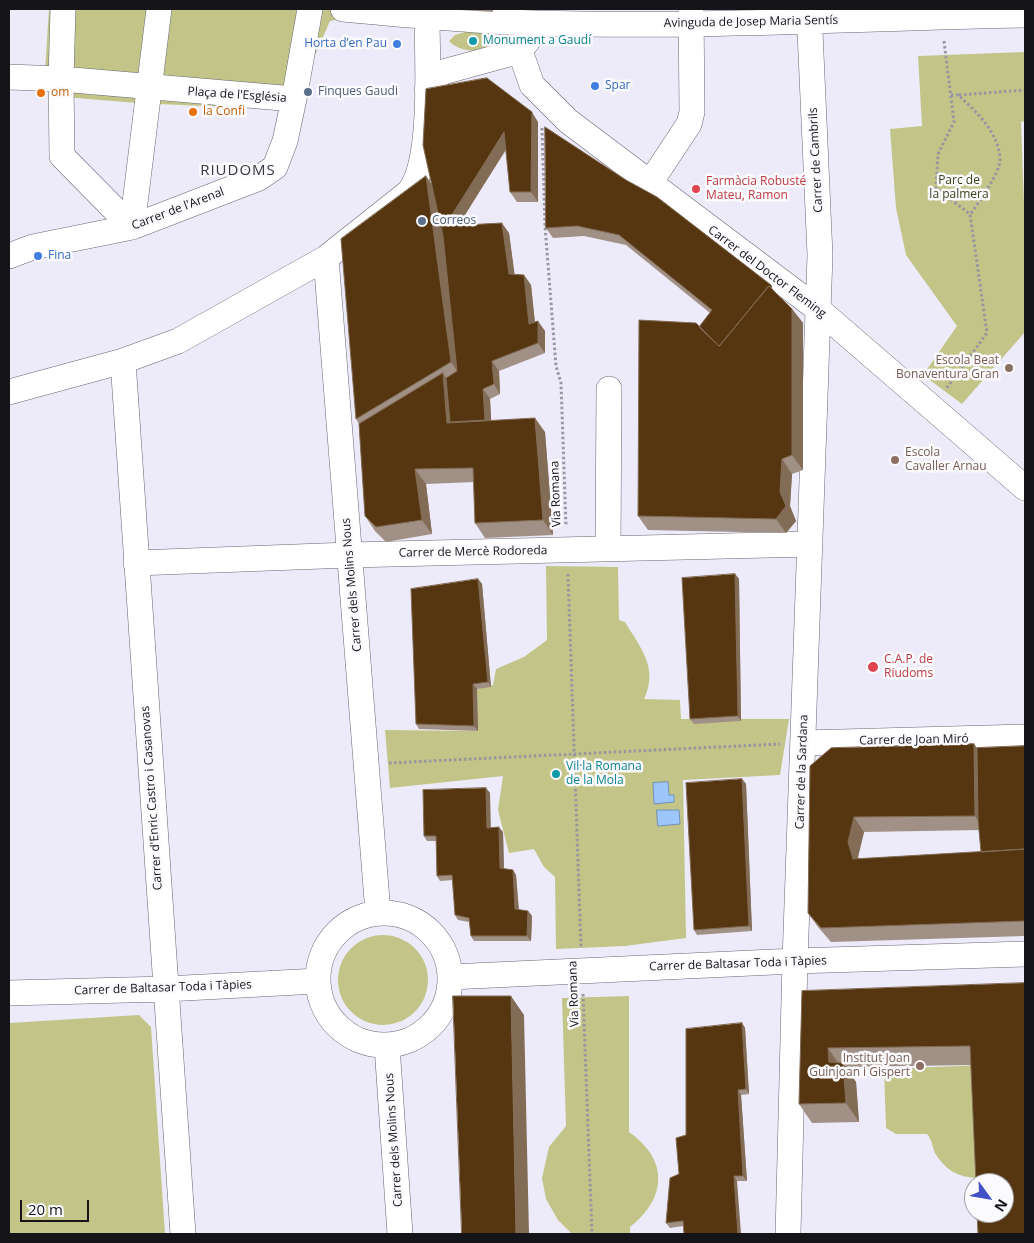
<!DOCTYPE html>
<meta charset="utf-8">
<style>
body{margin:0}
#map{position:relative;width:1034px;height:1243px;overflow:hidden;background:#edebfa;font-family:"Open Sans",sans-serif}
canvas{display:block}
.frame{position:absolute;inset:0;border:10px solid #151419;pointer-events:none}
.north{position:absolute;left:964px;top:1173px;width:50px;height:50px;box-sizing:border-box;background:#fbfafd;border:1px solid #9f9ea2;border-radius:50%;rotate:122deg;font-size:14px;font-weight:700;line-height:20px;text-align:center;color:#151419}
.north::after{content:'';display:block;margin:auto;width:18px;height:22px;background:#4452c7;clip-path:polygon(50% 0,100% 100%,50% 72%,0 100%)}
.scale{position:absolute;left:20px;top:1200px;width:69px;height:22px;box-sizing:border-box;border:2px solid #151419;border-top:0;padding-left:6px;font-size:15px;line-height:18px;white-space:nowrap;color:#151419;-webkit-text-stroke:4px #fbfafd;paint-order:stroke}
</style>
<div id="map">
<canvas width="1034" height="1243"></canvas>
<div class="frame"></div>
<div class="north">N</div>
<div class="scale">20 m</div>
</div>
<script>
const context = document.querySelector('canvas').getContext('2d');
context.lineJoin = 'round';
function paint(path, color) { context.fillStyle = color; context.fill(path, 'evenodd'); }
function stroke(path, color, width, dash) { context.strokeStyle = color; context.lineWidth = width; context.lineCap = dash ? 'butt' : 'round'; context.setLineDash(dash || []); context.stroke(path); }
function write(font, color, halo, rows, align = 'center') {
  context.font = font + ' "Open Sans",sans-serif'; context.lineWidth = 5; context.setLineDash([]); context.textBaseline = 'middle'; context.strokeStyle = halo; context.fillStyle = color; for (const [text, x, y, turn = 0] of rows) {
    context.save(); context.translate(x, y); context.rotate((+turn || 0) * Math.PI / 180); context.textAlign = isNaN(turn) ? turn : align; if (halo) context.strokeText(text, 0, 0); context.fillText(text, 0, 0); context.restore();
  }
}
const green = new Path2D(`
 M49 9H353L352 17 330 21 291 110 137 103 64 97 44 87Z
 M468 31 483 33 494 39V43C483 54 460 53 449 41L455 35Z
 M1025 52V121L1021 122 1025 230V332L962 404 923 375 957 326 906 255 896 208 890 129 922 126 918 56Z
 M546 566 618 567 619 620 625 622C640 647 659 668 644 699L680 700 681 719H789L780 775 683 780 686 938 625 946 556 949 555 877 544 867 534 849 509 853 498 810 503 776 390 788 385 730 478 731 477 689 493 685 496 669 524 657 547 640Z
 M338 980a45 45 0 1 1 90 0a45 45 0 1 1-90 0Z
 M629 996V1132C669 1160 667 1198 630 1227V1234H572L558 1220 546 1199 542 1178 549 1147 566 1126 562 998Z
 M139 1015 151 1027 165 1234H9V1023Z
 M983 1065 978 1178C959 1178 945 1170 935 1153 932 1146 932 1140 927 1134H896L886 1128 884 1069Z`);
const water = new Path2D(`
 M668 782 669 795H674V802L654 804 653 783Z
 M657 810H679L680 824 658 826Z`);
const path = new Path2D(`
 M944 41 954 122 938 154 936 188 970 214 987 333 946 389
 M951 95H958C976 111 1000 134 1000 160 1000 173 978 203 970 215
 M959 95 1025 90
 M542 128 545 226 556 366 561 383 566 526
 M568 574 581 948
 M389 763 780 744
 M583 994 592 1234`);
const street = new Path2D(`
 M63 9 61 79 294 99 310 9
 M343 9C407 15 471 21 535 23 698 28 862 18 1025 15
 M520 51 532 85 568 121 819 310 1025 488
 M9 77 61 79 62 156 132 227
 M427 90 434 79 443 72 520 51 529 39
 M650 183 689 124 692 112 691 9
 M132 227 159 9
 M9 256 33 247 132 227 259 178 275 167 285 141 294 99
 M326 258 378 913
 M123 361 183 1234
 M9 392 123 361 178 341 326 258 409 192C434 161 427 58 427 17
 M608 549 609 389
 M136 563 349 555 810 544
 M804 743 1025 737
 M318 979a66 66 0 1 1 132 0a66 66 0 1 1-132 0Z
 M450 977 795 961 1025 954
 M9 993 166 989 318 981
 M387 1046 400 1234
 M788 1234 795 961 820 255 809 9`);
const wall = new Path2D(`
 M443 9H493V12Z
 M538 122V202H517L510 192 506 150 458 225 509 233 514 274 524 275 531 285 535 322 545 331V353L499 371 500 394 490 399 491 420 545 432 553 535 485 538 475 523 474 482 426 484 432 534 386 542 375 531 365 516 359 424 356 419 426 176 432 185Z
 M626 180 777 294 792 309 803 323V470L792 474 790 506 796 521 786 533 648 530 638 516 699 327 710 313 626 245 584 236 553 238 546 228Z
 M735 574 739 579 741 721 694 724 690 719Z
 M478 579 482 584 491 687 477 689 478 731 419 729 416 724Z
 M974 744 977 748 1025 746V936L831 942 818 927 808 913 810 766ZM979 830 981 852 859 859 858 857 864 832Z
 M742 779 746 784 752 931 697 935 694 930Z
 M486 788 490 793V828L503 832 504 869 513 870 516 875 519 910 528 911 532 916 531 941H474L471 936 469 922 458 920 455 915 453 880 440 881 437 876 436 841H427L424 836Z
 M1025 983 971 1065 845 1067 856 1082 859 1122 812 1123 799 1104 802 991Z
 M742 1023 745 1028 749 1094 741 1095 747 1181H737L683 1226 670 1228 666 1223 679 1174 686 1135Z`);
const shadedWall = new Path2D(`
 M532 112 538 122V202L531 192Z
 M504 132 511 141 452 236 445 226Z
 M426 176 439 195 464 381 451 362Z
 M502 223 509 233 516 284 509 274Z
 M524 275 531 285 536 334 529 324Z
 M792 309 803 323V470L792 455Z
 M538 321 545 331V353L538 343Z
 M492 361 499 371 500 394 494 384Z
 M443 373 453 388 456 427 447 423Z
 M483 389 490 399 492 434 485 424Z
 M535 418 545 432 553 535 543 520Z
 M782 459 792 474 790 506 796 521 786 533 776 519 780 492Z
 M415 469 426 484 432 534 422 520Z
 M735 574 739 579 741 721 738 716Z
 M478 579 482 584 491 687 488 682Z
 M473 684 477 689 478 731 474 726Z
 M974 744 984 758 985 830 975 816Z
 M742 779 746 784 752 931 749 926Z
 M486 788 490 793 491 833 487 828Z
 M854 817 864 832 858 857 863 874 853 859 848 842Z
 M499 827 503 832 504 873 500 868Z
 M513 870 516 875 519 914 515 909Z
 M528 911 532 916 531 941 527 936Z
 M511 996 524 1015 529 1234H516Z
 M742 1023 745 1028 749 1094 746 1089Z
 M828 1048 841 1067 829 1062Z
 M843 1063 856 1082 859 1122 846 1103Z
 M738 1090 741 1095 747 1181 743 1176Z
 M734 1176 737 1181 741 1234H738Z`);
const building = new Path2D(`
 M487 78 532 112 531 192H510L504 132 445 226 502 223 509 274 524 275 529 324 538 321V343L492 361 494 384 483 389 485 420 450 422 446 378 457 371 443 236 423 145 426 89Z
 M545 127 626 180 657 197 771 285 772 289 769 286 719 346 699 327 712 310 619 235 577 226 546 228Z
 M426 176 451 362 356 419 341 239Z
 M769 286 792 309V455L782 459 780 492 786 506 776 519 638 516 639 320 696 323 719 346Z
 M443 373 447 423 535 418 543 520 475 523 473 468 415 469 422 520 376 527 365 516 359 424Z
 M735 574 738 716 690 719 682 578Z
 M478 579 488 682 473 684 474 726 416 724 411 589Z
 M974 744 975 816 854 817 848 842 853 859 1025 849V921L821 928 808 913 810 766 831 748Z
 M1025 746V849L981 852 978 820 977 748Z
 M742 779 749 926 694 930 686 783Z
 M486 788 487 828 499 827 500 868 513 870 515 909 528 911 527 936H471L469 918 455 915 452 875 437 876 436 836H424L423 790Z
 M1025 983V1234H978L977 1213H1004V1183H976L970 1046 828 1048 829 1062 843 1063 846 1103 799 1104 802 991Z
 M453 996H511L516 1234H462Z
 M742 1023 746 1089 738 1090 743 1176H734L738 1234H684L683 1221 666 1223 670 1178 679 1174 676 1138 686 1135V1029Z`);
const markers = [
 [473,41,5,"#0f9aa8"],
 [397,44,5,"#3f7fe0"],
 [595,86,5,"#3f7fe0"],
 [308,92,5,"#5c6f8a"],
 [41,93,5,"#e8710a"],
 [193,112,5,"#e8710a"],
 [696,189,5,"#e0444e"],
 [422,221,5,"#5c6f8a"],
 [38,256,5,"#3f7fe0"],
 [1009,368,5,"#8d6e63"],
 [895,460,5,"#8d6e63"],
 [873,667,6,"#e0444e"],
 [556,774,5,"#0f9aa8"],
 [920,1066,5,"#8d6e63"]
];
const streetNames = [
 ["Avinguda de Josep Maria Sentís",751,22,-1],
 ["Plaça de l'Església",237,95,4],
 ["Carrer de Cambrils",816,160,-93],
 ["Carrer de l'Arenal",178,209,-21],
 ["Carrer del Doctor Fleming",767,272,37],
 ["Via Romana",556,494,-92],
 ["Carrer de Mercè Rodoreda",473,552,-1],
 ["Carrer dels Molins Nous",352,585,-95],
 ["Carrer de Joan Miró",914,740,-1],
 ["Carrer de la Sardana",802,772,-88],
 ["Carrer d'Enric Castro i Casanovas",152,798,-94],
 ["Carrer de Baltasar Toda i Tàpies",738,964,-2],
 ["Carrer de Baltasar Toda i Tàpies",163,988,-2],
 ["Via Romana",574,994,-92],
 ["Carrer dels Molins Nous",394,1140,-94]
];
const cultureNames = [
 ["Monument a Gaudí",483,41],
 ["Vil·la Romana",566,767],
 ["de la Mola",566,781]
];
const shopNames = [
 ["Horta d’en Pau",387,44,"right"],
 ["Spar",605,86],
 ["Fina",48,256]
];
const serviceNames = [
 ["Finques Gaudi",318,92],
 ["Correos",432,221]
];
const foodNames = [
 ["om",51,93],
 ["la Confi",203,112]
];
const parkNames = [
 ["Parc de",959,181],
 ["la palmera",959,195]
];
const healthNames = [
 ["Farmàcia Robusté",706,182],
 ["Mateu, Ramon",706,196],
 ["C.A.P. de",884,660],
 ["Riudoms",884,674]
];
const educationNames = [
 ["Escola Beat",999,361],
 ["Bonaventura Gran",999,375],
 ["Escola",905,453,"left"],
 ["Cavaller Arnau",905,467,"left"],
 ["Institut Joan",910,1059],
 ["Guinjoan i Gispert",910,1073]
];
const quarterNames = [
 ["RIUDOMS",238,171]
];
paint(green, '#c2c587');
paint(water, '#9dc6fd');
stroke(water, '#7491b9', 1);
stroke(street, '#686673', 26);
stroke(path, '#9896a1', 3, [2.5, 2.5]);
stroke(street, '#fff', 25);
paint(wall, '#a19085');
paint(shadedWall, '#836c56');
paint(building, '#553610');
stroke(building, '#836c56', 1);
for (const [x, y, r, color] of markers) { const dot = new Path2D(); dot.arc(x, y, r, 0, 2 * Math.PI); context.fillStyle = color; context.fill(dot); stroke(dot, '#fbfafd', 2); }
write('12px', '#151419', '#fbfafd', streetNames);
write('12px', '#0d838f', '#fbfafd', cultureNames, 'left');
write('12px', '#366cbe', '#fbfafd', shopNames, 'left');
write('12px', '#4e5e75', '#fbfafd', serviceNames, 'left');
write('12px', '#c56008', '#fbfafd', foodNames, 'left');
write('12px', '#3d3f19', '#fbfafd', parkNames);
write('12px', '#be3a42', '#fbfafd', healthNames, 'left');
write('12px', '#785e54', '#fbfafd', educationNames, 'right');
context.letterSpacing = '1px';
write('15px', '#373641', '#fbfafd', quarterNames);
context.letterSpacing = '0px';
</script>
